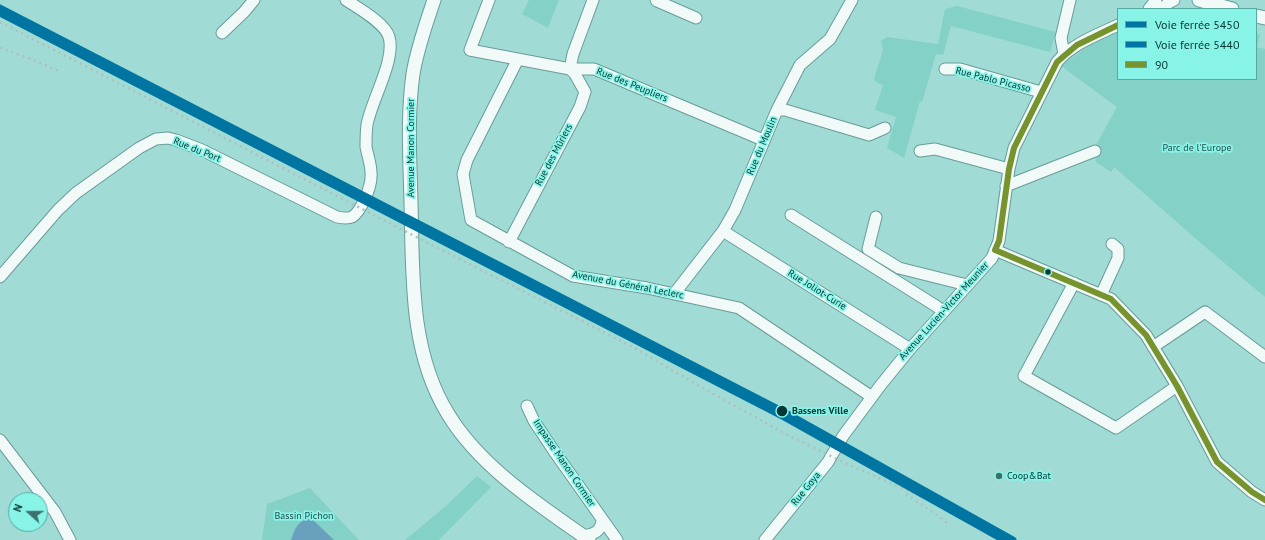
<!DOCTYPE html>
<meta charset="utf-8">
<style>
body{margin:0}
#map{position:relative;width:1265px;height:540px;overflow:hidden;background:#a0dcd5;font-family:"PT Sans",sans-serif}
canvas{display:block}
.legend{position:absolute;left:1117px;top:8px;width:140px;height:72px;box-sizing:border-box;background:#88f4e8;border:1px solid #54a9a0;margin:0;padding:5px 7px;list-style:none;font-size:12px;color:#053834}
.legend li{display:flex;align-items:center;gap:8px;height:20px}
.legend b{width:20px;border:1px solid #54a9a0}
.north{position:absolute;left:8px;top:492px;width:40px;height:40px;box-sizing:border-box;background:#88f4e8;border:1px solid #54a9a0;border-radius:50%;rotate:291deg;font-size:11px;font-weight:700;line-height:16px;text-align:center;color:#053834}
.north::after{content:'';display:block;margin:auto;width:14px;height:18px;background:#3b716c;clip-path:polygon(50% 0,100% 100%,50% 72%,0 100%)}
</style>
<div id="map">
<canvas width="1265" height="540"></canvas>
<ul class="legend">
<li><b style="height:5px;background:#0075a1"></b>Voie ferrée 5450</li>
<li><b style="height:5px;background:#0075a1"></b>Voie ferrée 5440</li>
<li><b style="height:5px;background:#76932e"></b>90</li>
</ul>
<div class="north">N</div>
</div>
<script>
const context = document.querySelector('canvas').getContext('2d');
context.lineJoin = 'round';
function paint(path, color) { context.fillStyle = color; context.fill(path, 'evenodd'); }
function stroke(path, color, width, dash) { context.strokeStyle = color; context.lineWidth = width; context.lineCap = dash ? 'butt' : 'round'; context.setLineDash(dash || []); context.stroke(path); }
function write(font, color, halo, rows, align = 'center') {
  context.font = font + ' "PT Sans",sans-serif'; context.lineWidth = 3.5; context.setLineDash([]); context.textBaseline = 'middle'; context.strokeStyle = halo; context.fillStyle = color; for (const [text, x, y, turn = 0] of rows) {
    context.save(); context.translate(x, y); context.rotate((+turn || 0) * Math.PI / 180); context.textAlign = isNaN(turn) ? turn : align; if (halo) context.strokeText(text, 0, 0); context.fillText(text, 0, 0); context.restore();
  }
}
const green = new Path2D(`
 M529 0H559L548 28 522 14Z
 M957 6 1056 32 1050 52 951 26 943 55 936 54 922 102 920 101 904 158 887 148 896 117 875 110 883 85 877 83 874 79 883 50 881 41 887 37 938 44 945 9Z
 M1118 31V79H1256V33L1260 35 1257 47 1265 49V297L1203 245 1114 167 1111 172 1096 162 1095 147 1117 107 1061 66 1090 45Z
 M477 476 491 487 439 540H405L447 505Z
 M310 488 359 540H262L267 504Z`);
const water = new Path2D(`
 M307 519 313 520 334 540H291C294 531 297 522 307 519Z`);
const minor = new Path2D(`
 M489 0 470 50 570 69H594L763 140
 M656 0 657 1 696 18
 M1149 9 1156 0
 M1161 9 1170 2 1174 0
 M222 33 244 12 254 0
 M1064 54 1061 38 1070 0
 M518 59 467 160 463 174 471 220 573 276 647 288 739 308 872 397
 M945 69H960L1041 92
 M777 110H785L869 135 885 128
 M920 151 935 149 1009 169
 M1006 186 1095 151
 M791 215 936 306 943 311
 M876 217 868 249 899 268 967 285
 M723 231 910 349
 M509 242 580 107 585 92 575 74 570 69 573 54 593 0
 M995 250 1111 299 1146 335 1177 386 1217 462 1252 492 1265 500
 M0 277 58 210 76 193 139 148 156 139 168 138 176 140 202 150 337 217C342 218 347 219 352 217 361 212 371 187 371 177 372 167 368 157 366 147 366 140 366 132 367 125 371 101 396 60 389 37 385 23 358 8 346 0
 M1074 283 1024 376 1116 428 1177 386
 M674 294 723 231 735 210 777 110 800 65 830 39 852 0
 M1101 295 1118 258V249L1112 244
 M1153 347 1205 312 1265 357
 M527 406 534 421 554 451 617 540
 M0 440 55 512 70 540
 M583 536C594 534 601 532 602 520
 M765 540 828 462 843 436 880 386 910 349 992 258 999 241 1009 169 1014 148 1057 62C1072 44 1097 35 1118 25`);
const tertiary = new Path2D(`
 M434 0C426 24 417 49 413 74 407 117 410 160 411 203 413 274 409 351 448 414 480 467 539 505 589 540
 M1199 0 1232 9
 M1256 16 1265 18`);
const rail = new Path2D(`
 M0 22 424 241 631 346 708 391 784 433 847 464 934 502 973 522
 M0 48 29 58 61 72
 M906 494 937 515 950 525`);
const bus1 = new Path2D(`
 M1118 25 1077 45 1057 62 1014 148 1009 169 999 241 995 250 1111 299 1146 335 1177 386 1217 462 1252 492 1265 500`);
const rail1 = new Path2D(`
 M0 8 786 413 1013 540`);
const rail2 = new Path2D(`
 M0 13 784 417 1004 540`);
const markers = [
 [1048,272,3.5,"#053834"],
 [782,411,6,"#053834"],
 [999,476,4,"#3b716c"]
];
const streetNames = [
 ["Rue Pablo Picasso",993,80,14],
 ["Rue des Peupliers",632,85,22],
 ["Rue du Moulin",762,146,-67],
 ["Avenue Manon Cormier",411,148,-90],
 ["Rue du Port",197,150,22],
 ["Rue des Mûriers",554,155,-62],
 ["Avenue du Général Leclerc",628,285,11],
 ["Rue Joliot-Curie",817,290,32],
 ["Avenue Lucien-Victor Meunier",944,311,-48],
 ["Impasse Manon Cormier",564,463,56],
 ["Rue Goya",806,489,-51]
];
const parkNames = [
 ["Parc de l'Europe",1197,148],
 ["Bassin Pichon",304,516]
];
const stopNames = [
 ["Bassens Ville",792,411]
];
const poiNames = [
 ["Coop&Bat",1007,476]
];
paint(green, '#84d1c8');
paint(water, '#69a0be');
stroke(minor, '#689c97', 13);
stroke(tertiary, '#689c97', 15);
stroke(minor, '#f1faf9', 11);
stroke(tertiary, '#f1faf9', 13);
stroke(rail, '#aec0be', 2.5, [2, 4]);
stroke(bus1, '#76932e', 6);
stroke(rail1, '#0075a1', 7);
stroke(rail2, '#0075a1', 7);
for (const [x, y, r, color] of markers) { const dot = new Path2D(); dot.arc(x, y, r, 0, 2 * Math.PI); context.fillStyle = color; context.fill(dot); stroke(dot, '#88f4e8', 1.5); }
write('10px', '#053834', '#88f4e8', streetNames);
write('10px', '#244f4a', '#88f4e8', parkNames);
write('bold 10px', '#053834', '#88f4e8', stopNames, 'left');
write('10px', '#053834', '#88f4e8', poiNames, 'left');
</script>
